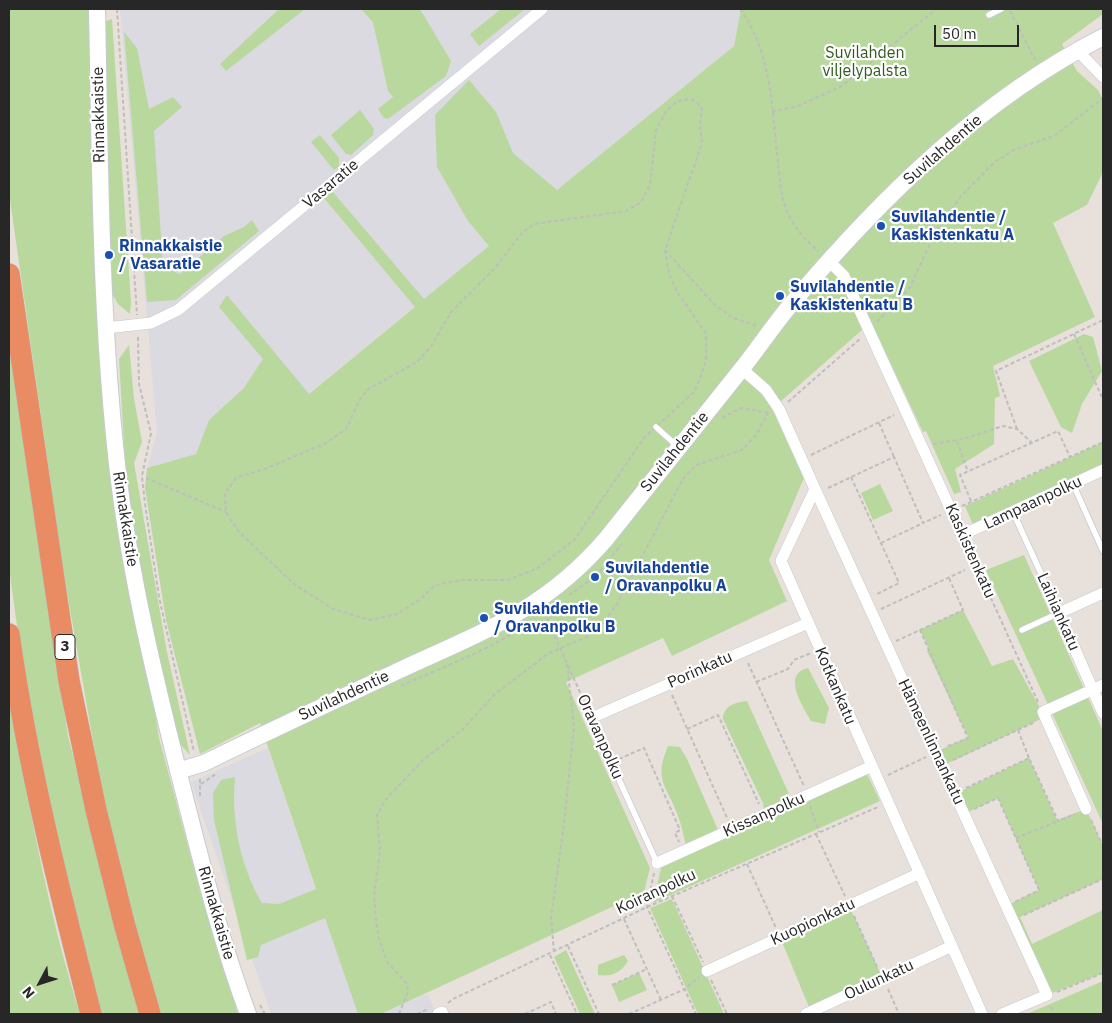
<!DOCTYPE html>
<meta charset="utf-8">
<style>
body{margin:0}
#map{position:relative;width:1112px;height:1023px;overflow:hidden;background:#e8e0da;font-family:"IBM Plex Sans",sans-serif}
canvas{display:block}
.frame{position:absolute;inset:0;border:10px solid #272727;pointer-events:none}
.north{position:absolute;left:15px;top:958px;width:50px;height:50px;-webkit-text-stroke:4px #fff;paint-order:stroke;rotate:230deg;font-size:14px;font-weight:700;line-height:20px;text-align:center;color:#272727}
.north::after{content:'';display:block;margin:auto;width:18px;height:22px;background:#272727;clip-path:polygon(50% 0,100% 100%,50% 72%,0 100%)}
.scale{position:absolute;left:934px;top:25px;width:85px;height:22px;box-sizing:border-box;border:2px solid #272727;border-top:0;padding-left:6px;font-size:15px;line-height:18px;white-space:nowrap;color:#272727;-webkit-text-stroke:4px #fff;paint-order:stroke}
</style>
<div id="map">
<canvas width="1112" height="1023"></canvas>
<div class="frame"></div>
<div class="north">N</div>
<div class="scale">50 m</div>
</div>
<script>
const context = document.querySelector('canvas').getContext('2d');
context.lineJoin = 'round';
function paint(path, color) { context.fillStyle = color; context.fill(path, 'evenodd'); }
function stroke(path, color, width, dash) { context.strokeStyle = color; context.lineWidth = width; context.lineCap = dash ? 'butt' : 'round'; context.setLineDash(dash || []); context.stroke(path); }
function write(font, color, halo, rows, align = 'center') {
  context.font = font + ' "IBM Plex Sans",sans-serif'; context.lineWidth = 4.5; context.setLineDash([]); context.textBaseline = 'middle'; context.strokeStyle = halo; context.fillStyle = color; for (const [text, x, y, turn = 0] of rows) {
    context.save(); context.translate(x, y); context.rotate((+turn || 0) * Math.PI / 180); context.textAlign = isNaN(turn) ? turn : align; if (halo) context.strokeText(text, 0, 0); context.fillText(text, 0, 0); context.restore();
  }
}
const industrial = new Path2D(`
 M120 9H741L734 46 286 412 196 454 147 468 157 433Z
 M268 748 358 1014H271L191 782Z
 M427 994 437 1014H381Z`);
const green = new Path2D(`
 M9 9H90L105 422 120 547 149 675 159 738 203 902 238 1014H161L137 936 104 804 63 569 9 193Z
 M279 9H305L226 71 220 64Z
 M361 9H420L451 61 446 76 388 119 384 118 378 109 393 97 388 91 373 22Z
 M501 9H525L479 46 470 34Z
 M741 9H1103V14L1062 44 1077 71 1098 90 1103 100V172L1087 205 1053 223 1095 317 993 366 1000 396 995 398 994 444 955 469 961 492 954 494 926 431 923 432 871 322 772 409 804 478 769 560 787 601 672 656 663 638 566 682 650 868 644 892 381 1014H358L325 918 261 945 258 957 247 960 214 820 213 793 221 780 235 777C231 819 240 866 262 903L279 904 316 889 260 723 200 754 166 620 145 488 147 468 196 454 209 420 244 388 263 359 219 307 227 295 309 394 415 307 324 198 332 191 424 299 489 246 468 221 437 167 435 115 469 80 496 112 513 153 557 190 734 46Z
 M112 19 131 303 130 314 118 304 111 292 103 27 106 21Z
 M124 32 137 48 149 109 173 97 182 107 154 131 163 267 180 274 224 236 244 227 252 220 259 231 176 300 147 302Z
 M360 110 374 129 373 135 351 155 346 154 331 135Z
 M320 135 339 158V167L334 170 311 142Z
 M1084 334 1093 337 1102 371 1082 404 1072 433 1061 427 1029 361Z
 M9 335 68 736 139 1014H100L58 844 21 655 9 568Z
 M129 345 134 399 142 442 134 463 167 652 190 755 178 742 137 562 125 461 119 359Z
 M1103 442V466L974 527 965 506Z
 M880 484 893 511 873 520 861 493Z
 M1024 555 1103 731V824L986 570Z
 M963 610 992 666 1013 659 1045 717 942 766 936 752 968 737 927 651 929 649 920 630Z
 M808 668 829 708 825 724 811 721C803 706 781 674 808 668Z
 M9 699C29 805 48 912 80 1014H9Z
 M747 701 794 805 866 772 880 801 653 903 661 868 688 855C685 843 683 829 678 816 667 785 653 781 668 746L680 747 687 759 722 839 765 819 763 803 723 719C723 706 736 702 747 701Z
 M1029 758 1057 820 1086 809 1103 846V879L1020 917 1032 944 1103 910V973L1047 995 1006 906 1039 890 998 798 964 814 955 794Z
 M672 899 724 1014H698L650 908Z
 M849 906 883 979 811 1012 780 937Z
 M566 950 595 1014H580L554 957Z
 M624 955 628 961C621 973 611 977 598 975V965Z
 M639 973 647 990 619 1002 612 985Z
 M1103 981V1014H1027Z`);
const path = new Path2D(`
 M117 9 137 315
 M740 9C772 52 772 111 778 163 780 181 781 203 791 219 798 232 807 241 818 251
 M1010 11 1035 60
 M691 99 697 102 702 109 700 123 702 143 665 250 669 274 678 293 706 334V361L695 391 644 438 575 539 538 568 508 580H462L435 585 422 598 397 614 370 620 333 609 294 584 239 532 226 512 225 493 237 477 265 469 326 443 346 429 359 401 367 390 417 362 432 345 451 312 495 268 521 234 534 224 626 211 641 202 650 184 656 131 666 111 678 101Z
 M772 112 798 106 842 86 936 9
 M665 250 715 305 733 318 758 326
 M877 322 909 289 937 229 961 196 996 161 1016 149 1054 136 1103 98
 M1074 334 1103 400
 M138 337 139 384 151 433 142 476 145 504 159 597 194 752
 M788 402 861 338
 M722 418 741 408 769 413
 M879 423 894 457
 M1017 429 996 371 1103 320
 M957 441 968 472
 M933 444 963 439 1003 426 1017 429 1032 443
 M811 455 894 415
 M851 477 899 583 875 595
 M146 478 226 512
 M828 488 894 457 923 523 941 515
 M971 501 960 475 1058 431 1070 457
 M962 506 1103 442
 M881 543 923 523
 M980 574 1038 702
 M569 595 595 577 621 545
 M881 609 965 570
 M544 612 587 708
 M920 630 963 610 949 578
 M896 641 920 630 968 738 946 747
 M748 663 804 786
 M756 682 788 669 794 660 811 653
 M401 686C445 666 495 648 535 619
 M672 695 728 820
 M687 729 718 715 759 804
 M1018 730 1029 758
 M619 759 644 748 680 830 675 833 679 842
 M953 760 1035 722
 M888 775 926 757
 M201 784 216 774
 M966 788 1029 758 1058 821 1075 814
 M200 796V778
 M810 806 819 832
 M974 809 998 798 1039 890 1015 902
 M1091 820 1103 846
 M816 834 845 896
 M1016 838 1058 821
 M747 864 776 928
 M654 873 647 907 696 1014
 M672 896 703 962
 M1024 915 1103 879
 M854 916 878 969
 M624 919 661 1000
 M568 946 599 1014
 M554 952 551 917 564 824 574 727 567 664
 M550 955 577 1014
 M711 980 727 1014
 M612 985 647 969
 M888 989 899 1014
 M1057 992 1103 973
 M448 1003 453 999 647 907 878 807
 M260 1005 265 1014
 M1051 1007 1053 1014
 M399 1014 408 991 407 984 388 963 379 941 376 919 374 896 380 851 377 815 387 798 423 760 462 730 495 694 549 653 589 636 601 626 618 602 683 479 696 465 742 450 756 435 768 413
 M417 1014 428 1009
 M525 1014 551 1002 556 1014
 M629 1014 685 989 699 977`);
const lane = new Path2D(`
 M989 15 1001 9
 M656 427 677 446
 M1073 484 1103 551
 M1013 512 1059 613 1022 630
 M591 718 657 863`);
const street = new Path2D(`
 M1077 50 1103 77
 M829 261 844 276 976 565
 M106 328 151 323 178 310 542 9
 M742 369 766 390 779 409 815 489 781 561 982 1014
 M815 489 1047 995 1002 1014
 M962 535 1103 470
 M1103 593 1059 613 1103 713
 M591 718 808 623
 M1086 809 1043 712 1103 685
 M657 863 870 767
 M707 971 920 873
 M438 1014 442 1012 443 1014
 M806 1014 952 946`);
const secondary = new Path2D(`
 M97 9C100 154 100 300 115 445 126 559 153 671 181 782 201 860 220 939 248 1014
 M178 771 204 763C269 731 334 701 400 670 482 632 545 610 606 539 651 483 696 427 740 371 758 349 774 324 793 302 881 198 981 99 1103 37`);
const highway = new Path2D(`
 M9 274 69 681 96 810 124 923 150 1014
 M9 634C27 763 59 889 91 1014`);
const markers = [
 [881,226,5,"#1a4fb4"],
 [109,255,5,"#1a4fb4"],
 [780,296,5,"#1a4fb4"],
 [595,577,5,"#1a4fb4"],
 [484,618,5,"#1a4fb4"]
];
const shields = [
 [65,647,20]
];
const shieldNames = [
 ["3",65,647]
];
const parkNames = [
 ["Suvilahden",865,53],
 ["viljelypalsta",865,71]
];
const streetNames = [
 ["Rinnakkaistie",99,115,-91],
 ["Suvilahdentie",943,150,-41],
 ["Vasaratie",331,184,-40],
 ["Suvilahdentie",675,452,-51],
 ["Lampaanpolku",1033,503,-25],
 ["Rinnakkaistie",125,519,81],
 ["Kaskistenkatu",970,551,66],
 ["Laihiankatu",1058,612,66],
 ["Porinkatu",700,670,-24],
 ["Kotkankatu",835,686,67],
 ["Suvilahdentie",344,696,-25],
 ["Oravanpolku",600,737,66],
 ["Hämeenlinnankatu",931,742,65],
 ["Kissanpolku",764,815,-24],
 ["Koiranpolku",656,892,-25],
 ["Rinnakkaistie",216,913,74],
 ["Kuopionkatu",813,922,-25],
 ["Oulunkatu",879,980,-25]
];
const transitNames = [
 ["Suvilahdentie /",891,217],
 ["Kaskistenkatu A",891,235],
 ["Rinnakkaistie",119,246],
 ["/ Vasaratie",119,264],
 ["Suvilahdentie /",790,287],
 ["Kaskistenkatu B",790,305],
 ["Suvilahdentie",605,568],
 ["/ Oravanpolku A",605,586],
 ["Suvilahdentie",494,609],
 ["/ Oravanpolku B",494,627]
];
paint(industrial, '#dbdae1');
paint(green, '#b9d89d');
stroke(lane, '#c6cad3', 7);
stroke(street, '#c6cad3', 12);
stroke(secondary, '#c6cad3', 18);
stroke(highway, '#bebebe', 22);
stroke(path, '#bebebe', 2, [4, 2.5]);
stroke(lane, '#fff', 5.5);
stroke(street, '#fff', 11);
stroke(secondary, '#fff', 16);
stroke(highway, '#e98c64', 21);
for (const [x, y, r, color] of markers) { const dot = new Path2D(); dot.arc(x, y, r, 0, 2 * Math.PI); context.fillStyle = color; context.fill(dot); stroke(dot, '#fff', 2); }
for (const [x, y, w] of shields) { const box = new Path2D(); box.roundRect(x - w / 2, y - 12.5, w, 25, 4); context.fillStyle = '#fff'; context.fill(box); stroke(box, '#272727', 1); }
write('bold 15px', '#272727', null, shieldNames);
write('16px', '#345a21', '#fff', parkNames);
write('16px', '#272727', '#fff', streetNames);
write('bold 16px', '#164399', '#fff', transitNames, 'left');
</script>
